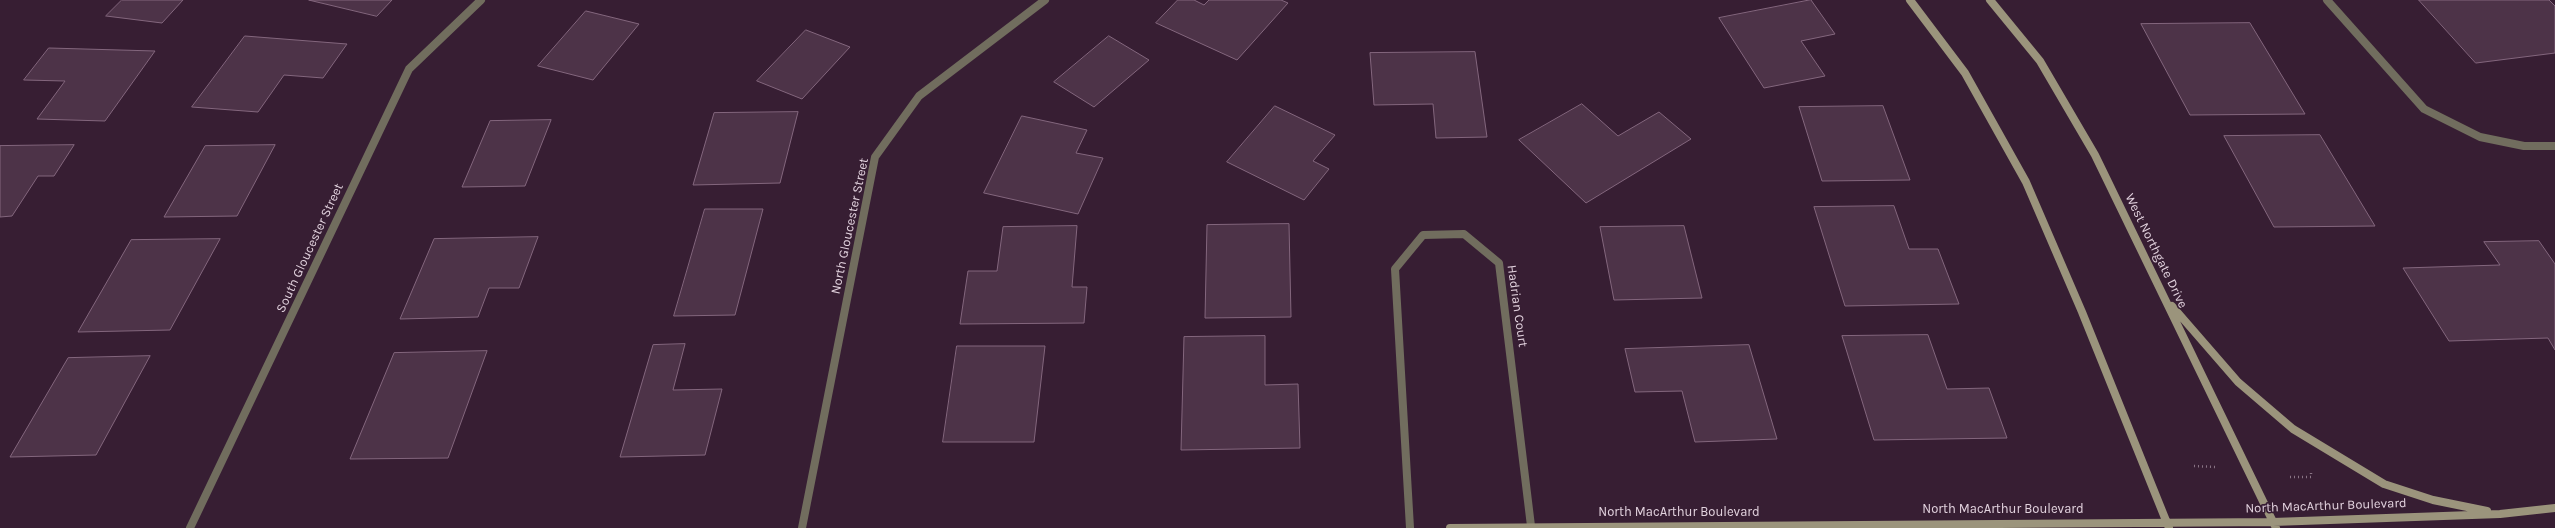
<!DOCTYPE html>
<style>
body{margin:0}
canvas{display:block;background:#371e33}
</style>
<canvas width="2555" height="528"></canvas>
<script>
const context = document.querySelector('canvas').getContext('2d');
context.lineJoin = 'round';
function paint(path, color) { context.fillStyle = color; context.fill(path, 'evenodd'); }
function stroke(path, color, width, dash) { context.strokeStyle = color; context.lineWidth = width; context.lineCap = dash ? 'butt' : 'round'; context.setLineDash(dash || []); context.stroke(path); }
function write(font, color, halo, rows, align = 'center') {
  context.font = font + ' Karla,sans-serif'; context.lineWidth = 3.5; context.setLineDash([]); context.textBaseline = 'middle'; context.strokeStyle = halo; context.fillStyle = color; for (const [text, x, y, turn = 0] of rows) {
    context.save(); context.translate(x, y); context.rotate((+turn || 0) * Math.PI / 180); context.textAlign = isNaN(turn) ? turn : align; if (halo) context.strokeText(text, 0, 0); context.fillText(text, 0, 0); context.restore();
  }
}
const building = new Path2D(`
 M122 0H183L162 23 106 16Z
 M309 0H392L377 16Z
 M1178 0H1194L1204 5 1209 0H1281L1288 3 1237 60 1156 23Z
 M1811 0 1835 34 1801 41 1825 76 1764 88 1719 18Z
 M2419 0H2549L2555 6V53L2476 63Z
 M586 11 639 24 593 80 538 66Z
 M2250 23 2305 114 2190 115 2141 24Z
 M806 30 850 47 802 99 757 81Z
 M245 36 347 44 323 78 284 75 258 112 192 107Z
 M1109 36 1149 60 1094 107 1054 82Z
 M49 48 155 51 105 121 37 119 65 81 24 80Z
 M1475 52 1487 137 1436 138 1433 104 1374 105 1370 53Z
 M1582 104 1618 136 1659 112 1691 139 1586 203 1519 140Z
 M1275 106 1335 135 1313 161 1329 169 1304 200 1227 162Z
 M1883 106 1910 180 1822 181 1799 107Z
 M798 112 780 183 693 185 714 113Z
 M1022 116 1087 130 1076 153 1103 158 1078 214 984 193Z
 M551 120 525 186 462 187 490 121Z
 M2320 135 2375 226 2274 227 2224 136Z
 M74 145 54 176H38L12 216 0 217V146Z
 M275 145 237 216 164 217 205 146Z
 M1894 206 1909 249H1938L1959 304 1845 306 1814 207Z
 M705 209H763L735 315 674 316Z
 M1289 224 1291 317 1205 318 1207 225Z
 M1077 226 1072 287H1087L1084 323 960 324 968 271H997L1003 227Z
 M1684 226 1702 298 1614 300 1600 227Z
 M538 237 519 288H489L478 317 400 319 434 239Z
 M220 239 170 330 78 332 131 240Z
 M2539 241 2555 264V350L2548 338 2449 341 2403 268 2500 265 2484 242Z
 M1928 335 1947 389 1989 388 2007 438 1874 440 1842 336Z
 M1265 336V385L1298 384 1300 448 1181 450 1184 337Z
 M685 344 673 390 722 389 705 455 620 457 653 345Z
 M1749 345 1777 439 1695 442 1682 391 1635 392 1625 349Z
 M957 346H1045L1034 442H943Z
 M487 351 448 458 350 459 394 353Z
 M150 356 96 455 10 457 68 358Z`);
const path = new Path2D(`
 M2194 466 2215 467
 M2290 477H2311V472`);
const street = new Path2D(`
 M2327 0 2424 109 2480 137 2524 146H2555
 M190 528 409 69 481 0
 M802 528 875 157 919 96 1045 0
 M1410 528 1395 269 1423 235 1464 234 1499 263 1531 526`);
const secondary = new Path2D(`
 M1910 0 1965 73 2026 182 2082 312 2169 528
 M1990 0 2040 61 2095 155 2276 528
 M2172 306 2238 382 2293 429 2384 484 2433 500 2487 511
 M1450 528 2273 522 2500 514 2555 508`);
const streetNames = [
 ["North Gloucester Street",850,226,-78],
 ["South Gloucester Street",310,248,-65],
 ["West Northgate Drive",2156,251,64],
 ["Hadrian Court",1517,306,82],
 ["North MacArthur Boulevard",2326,506,-2],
 ["North MacArthur Boulevard",2003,509],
 ["North MacArthur Boulevard",1679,512]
];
paint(building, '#4d3348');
stroke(building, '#83667d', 1);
stroke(path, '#897485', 2.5, [1, 3]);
stroke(street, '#716d5e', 8);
stroke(secondary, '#9b947c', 8);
write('13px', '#e2d2de', '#371e33', streetNames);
</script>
